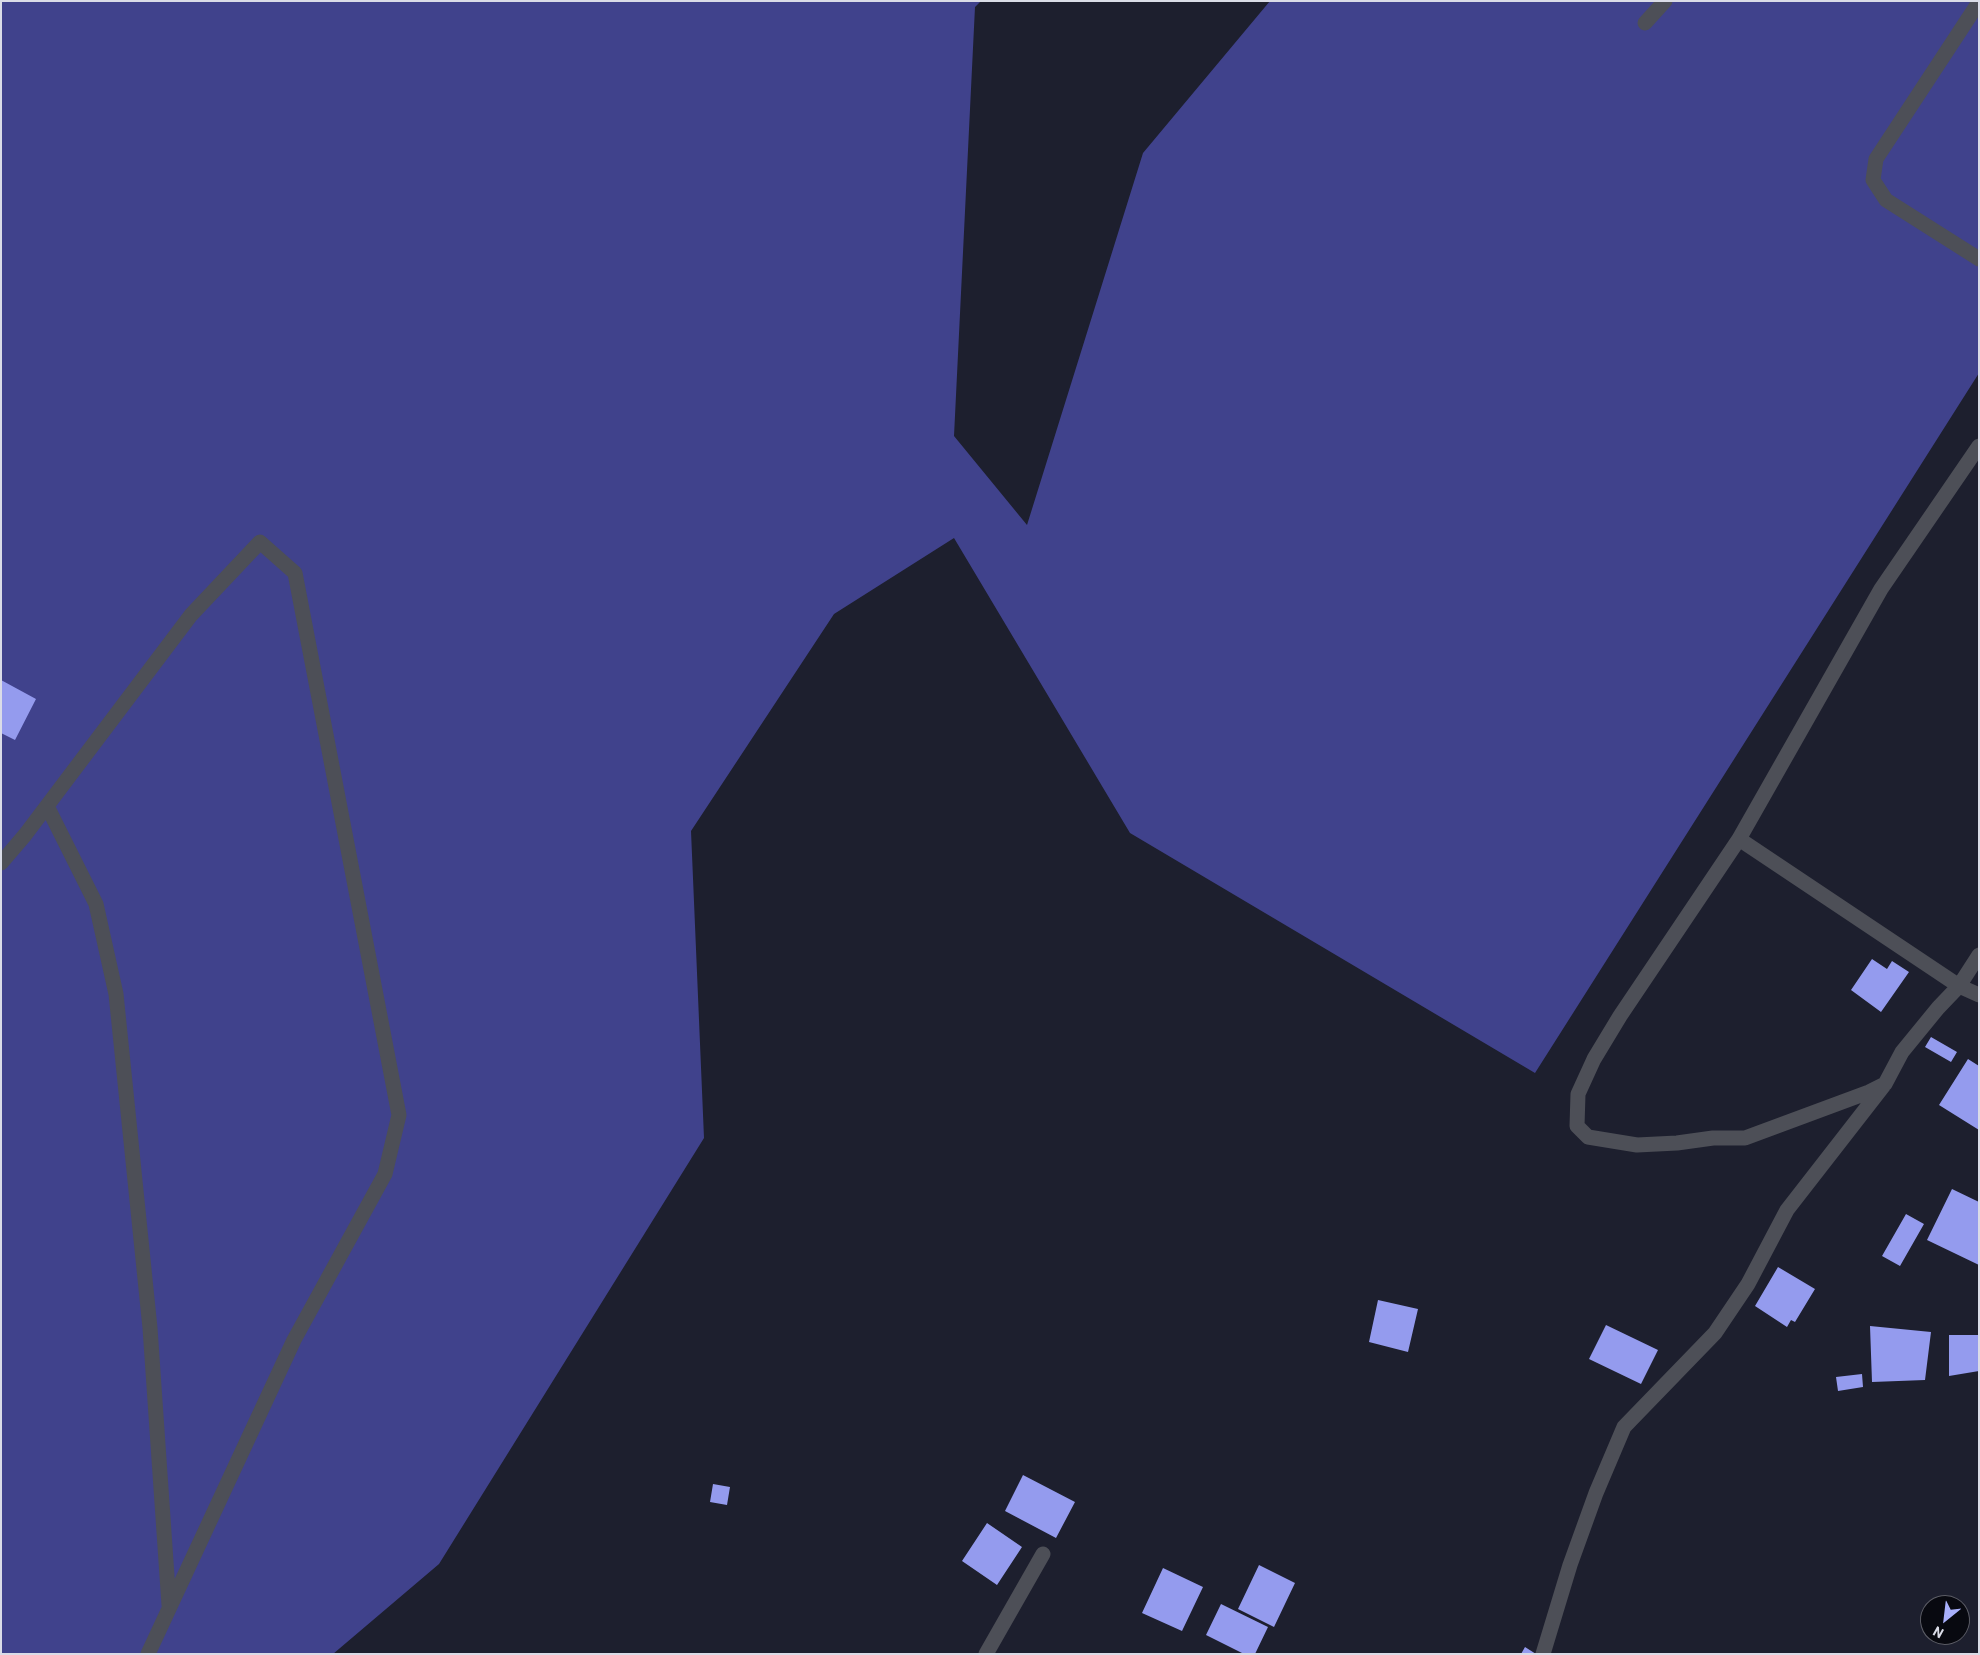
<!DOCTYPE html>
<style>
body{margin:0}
#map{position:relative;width:1980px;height:1655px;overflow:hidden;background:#1d1f2e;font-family:Barlow,sans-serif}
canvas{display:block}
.frame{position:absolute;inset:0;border:2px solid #dadce7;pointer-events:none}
.north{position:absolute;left:1920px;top:1595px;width:50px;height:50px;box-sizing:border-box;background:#080910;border:1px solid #5c5d66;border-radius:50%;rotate:209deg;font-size:14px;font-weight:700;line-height:20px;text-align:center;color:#dadce7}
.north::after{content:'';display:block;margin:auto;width:18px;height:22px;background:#a8b0fc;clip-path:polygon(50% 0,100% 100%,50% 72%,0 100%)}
</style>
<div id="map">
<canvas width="1980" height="1655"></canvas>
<div class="frame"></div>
<div class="north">N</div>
</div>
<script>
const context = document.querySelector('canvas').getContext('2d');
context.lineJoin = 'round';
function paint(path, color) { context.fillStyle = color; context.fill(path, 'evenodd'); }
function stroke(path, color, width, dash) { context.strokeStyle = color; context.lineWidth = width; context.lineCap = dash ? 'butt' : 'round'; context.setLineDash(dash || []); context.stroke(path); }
const forest = new Path2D(`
 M1 1H981L975 7 954 436 1027 525 1143 153 1270 1H1979V373L1535 1073 1130 833 954 538 834 614 691 831 704 1138 439 1564 333 1654H1Z`);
const building = new Path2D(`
 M1 680 36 699 15 740 1 733Z
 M1872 959 1887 969 1892 961 1909 972 1881 1012 1851 990Z
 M1931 1037 1957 1052 1951 1062 1925 1047Z
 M1968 1059 1979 1066V1130L1939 1105Z
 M1952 1189 1979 1202V1265L1927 1240Z
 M1906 1214 1924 1224 1900 1266 1882 1256Z
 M1778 1267 1815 1289 1795 1322 1791 1320 1787 1327 1755 1306Z
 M1378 1300 1418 1309 1408 1352 1369 1342Z
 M1606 1325 1658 1350 1641 1384 1589 1359Z
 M1870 1326 1931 1332 1925 1380 1872 1382Z
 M1949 1335H1979V1371L1949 1376Z
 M1862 1374 1863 1387 1838 1391 1836 1377Z
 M1023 1475 1075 1502 1056 1538 1005 1511Z
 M713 1484 730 1487 727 1505 710 1502Z
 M987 1523 1022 1547 997 1585 962 1561Z
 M1259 1565 1295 1583 1274 1627 1238 1609Z
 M1163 1568 1203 1587 1182 1631 1142 1613Z
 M1221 1604 1268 1627 1255 1654H1244L1206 1635Z
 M1525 1647 1536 1654H1521Z`);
const minor = new Path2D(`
 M1979 2 1876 159 1873 180 1886 200 1979 259
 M1645 23 1665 1
 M47 806 96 904 116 994 150 1328 169 1605
 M1739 839 1959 986 1979 995
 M1 863 25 835 191 615 260 542 295 573 399 1115 385 1174 294 1340 148 1654
 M1885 1084 1869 1092 1745 1138H1713L1677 1143 1637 1145 1588 1137 1577 1126 1578 1094 1594 1059 1620 1016 1739 839 1881 589 1979 446
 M986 1654 1043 1554
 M1543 1654 1570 1565 1596 1493 1624 1427 1715 1333 1748 1284 1787 1210 1885 1084 1902 1052 1938 1008 1959 986 1979 955`);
paint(forest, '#40428c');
paint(building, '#949bee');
stroke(minor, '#4d4f57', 15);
</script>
